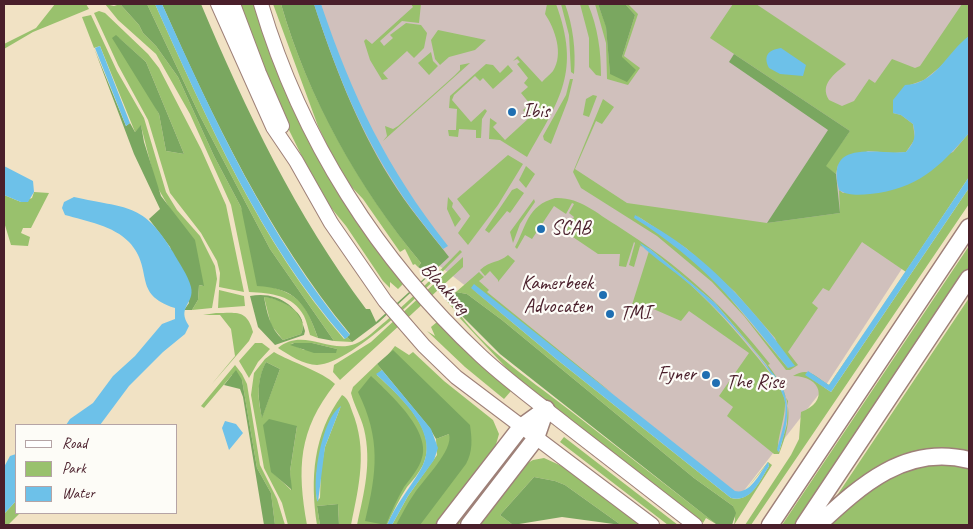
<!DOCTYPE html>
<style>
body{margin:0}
#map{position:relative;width:973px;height:529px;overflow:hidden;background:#f1e2c4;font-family:Caveat,sans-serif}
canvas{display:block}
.frame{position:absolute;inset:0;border:5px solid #4a1f2b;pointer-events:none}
.legend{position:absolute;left:15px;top:424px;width:162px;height:90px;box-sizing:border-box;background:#fdfcf7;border:1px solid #b5a4a5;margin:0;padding:6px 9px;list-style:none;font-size:15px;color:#4a1f2b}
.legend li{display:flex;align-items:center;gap:10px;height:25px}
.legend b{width:25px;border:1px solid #b5a4a5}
</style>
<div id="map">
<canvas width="973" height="529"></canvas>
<div class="frame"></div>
<ul class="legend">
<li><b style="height:6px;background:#fff"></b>Road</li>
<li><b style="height:14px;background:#99c16d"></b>Park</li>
<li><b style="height:14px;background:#6dc1e9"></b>Water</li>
</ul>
</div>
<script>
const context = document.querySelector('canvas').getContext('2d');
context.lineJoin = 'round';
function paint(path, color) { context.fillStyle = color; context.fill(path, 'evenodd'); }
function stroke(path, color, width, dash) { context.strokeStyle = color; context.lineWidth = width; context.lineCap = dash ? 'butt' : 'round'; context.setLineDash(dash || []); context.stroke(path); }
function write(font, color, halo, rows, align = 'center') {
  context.font = font + ' Caveat,sans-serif'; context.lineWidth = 4.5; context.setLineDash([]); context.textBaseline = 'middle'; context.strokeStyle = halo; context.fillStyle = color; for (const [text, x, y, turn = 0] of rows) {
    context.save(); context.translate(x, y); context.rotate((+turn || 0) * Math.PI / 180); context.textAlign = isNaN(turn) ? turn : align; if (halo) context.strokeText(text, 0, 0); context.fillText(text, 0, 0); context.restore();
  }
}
const industrial = new Path2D(`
 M312 4H969V166L826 385 739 497 428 257 349 110Z`);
const green = new Path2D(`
 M55 4H86L89 9 33 32 4 49V44L36 28Z
 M105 4 114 6 120 4 139 25 143 33 156 46 178 77 214 156 241 207 267 286C301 294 307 307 318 338L310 335C308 329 307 322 304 316 293 295 271 293 249 292L231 205 190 114 156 54 118 20Z
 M147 4H155C207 119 260 242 344 339L347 337 352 342 334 341 270 249 200 116Z
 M237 4H255C289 115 332 192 403 284L398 289 390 282V288L383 281 346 226 328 204 310 173 268 87Z
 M273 4H281C308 98 359 187 421 263L418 267 415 264 413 265 405 249 400 252 363 199 347 182 334 159 318 126Z
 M411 4H421L419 23 402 21 380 41 384 46 393 38 390 35 406 23 421 25 427 33 424 48 414 58 407 51 383 73 388 79 382 80 370 60 364 41 366 39 372 44 413 7Z
 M547 4H556C581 72 560 99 527 157L500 140 489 139 490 118 497 123 493 127 505 140 529 118 523 110 530 104 521 93 528 87 524 83 528 78 517 64 520 62 517 59 513 61 518 56 542 82C545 78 550 75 553 71 564 54 555 29 545 14Z
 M561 4H565C573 26 576 50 574 74L571 72 569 35Z
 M580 4H588C598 28 601 51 601 76L596 75 589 67V38Z
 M595 4H598L606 26 610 74 622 57 635 15 625 4H628L638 14 624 56 640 68 628 85 607 79 606 43Z
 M733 4H756L846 64C835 74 819 84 829 100L842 106 854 101 869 79 875 83 892 59 915 68 920 66 962 4H969V36L940 67 924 80 910 85 893 113 901 115 913 124 915 139 906 152 893 153 868 151 838 165 836 174 825 166 850 131 710 38Z
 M99 11 105 13 148 54 159 68 201 149 226 205 244 292 219 287 220 273 217 261 201 233 170 193 148 120 118 65 94 13ZM119 38 146 62 184 154 166 151 159 114Z
 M91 15 117 71 144 118 166 192 177 210 200 236 215 266 217 279 212 308 192 310 198 300 199 285 203 286 173 214 156 185 141 126 135 132 100 46 94 48 82 17Z
 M438 30 486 40 475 50 449 57 440 65 435 59 431 40Z
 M431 52 433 61 438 66 429 75 418 63Z
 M470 63 383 141 387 136 385 126 393 129 398 126 454 76 460 70V65Z
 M486 64 493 65 500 73 508 65 513 71 493 89 483 78 480 81 475 76 454 95 452 100 471 122 485 109 487 111 482 119 481 138H476V130L459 129 458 137 449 136 448 130H456L457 109 449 108 450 96Z
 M570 79H573L568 100 551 144 544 140 543 136 566 95Z
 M593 95 597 96 589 117 583 115 586 99Z
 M603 99 614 107 602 124 596 121 575 169 627 203 767 223 840 213 839 190 843 193 953 152 969 133V177L829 386 808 372 806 375 831 392 969 188V204L751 525H745L791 455 799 439 801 412C829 402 822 376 793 376 809 366 815 377 829 385L906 272 862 242 829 291 823 288 812 303 818 308 788 352 798 365 790 370H786L744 316 712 282 657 236 581 188 573 172ZM636 215 686 248 735 292 775 338 788 368 714 279 684 252Z
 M508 155 523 164 498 205 468 245 458 233 470 216 457 199Z
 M526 166 535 174 526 188 519 180Z
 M517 188 524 193 510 213 507 211 489 233 485 230 512 190Z
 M34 192 49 193 31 228H23L21 233 30 237 28 246 11 245 4 222V195L21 202 32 198Z
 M448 197 453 203 452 207 461 219 455 227 447 209Z
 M555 198C580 197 596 213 616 225 680 266 723 304 770 364L768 365C792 397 794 417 779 454H774L727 416 733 407 719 396 749 353 689 311 681 321 642 304 639 311 631 308 649 251 640 246 634 267 629 265 635 243 634 242 626 267 619 266 620 254H598L564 231 574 217 569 213 574 204 572 203 566 214 554 206 532 239 525 235 517 249 515 247C527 225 527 206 555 198ZM639 245 650 249 715 303 766 364 788 401 787 424 779 452C774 444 789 411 784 397 779 382 767 370 758 358 724 316 685 274 639 245Z
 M534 199 535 202 520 224 513 243 510 232Z
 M969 246V268L796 525H782Z
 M460 250 462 252C434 280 356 363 317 365 304 365 289 355 278 348 303 327 329 354 355 344 367 339 376 329 386 321 412 298 437 274 460 250ZM294 343H312L337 349 304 350 291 344Z
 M508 255 515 261 498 282V280L490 271 485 276 480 270C491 260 499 263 508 255Z
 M463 257V267L340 380 333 372 334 365 371 342Z
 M479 272 484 277 479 281 489 290 487 292 612 393 471 288 555 358 731 498C751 503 760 480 769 466L768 463 744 492 768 462 772 465 734 525 735 519 733 506 694 478 502 320 467 294 456 292Z
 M219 290 244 296 245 306 218 308Z
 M264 297C280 298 311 313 301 334L283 340 271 325Z
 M449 298C475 344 527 377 568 409 617 447 666 485 715 523L716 524 706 518 703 523 513 375 455 313 456 312 446 300Z
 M969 298V457L944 453 832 503Z
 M216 313C236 313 247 309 253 332L249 341 211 385 235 356 231 329 220 315H203Z
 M437 322 511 391 504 399 465 367 427 331 435 336 431 327Z
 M255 343H262L270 349 258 362 249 378 239 361Z
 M395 346 409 355 413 352 444 381 493 420 499 434 495 448 437 525H392L408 496 437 455 436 439 449 434 387 356Z
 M274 352C291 362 323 372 335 384 298 431 297 468 307 525H288L282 503 264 468 251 395 254 373 265 359ZM266 362 280 369 262 417C257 398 257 380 266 362ZM297 426 290 471 291 490 272 472Z
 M377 364 382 370 377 375C399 396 440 430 423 465 419 473 413 480 407 487 399 499 393 512 387 525H357C364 493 372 463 364 429 361 417 354 405 351 393L353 387Z
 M235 365 242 374 247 384 260 465 277 499 285 525H275L271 493 257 468 242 380 232 375 204 408 201 406Z
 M342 395C348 398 350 405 352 411 368 450 359 486 351 525H339L338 504 317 506 320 525H317C310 479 313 434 342 395ZM341 406 325 447 321 469 320 498 317 501C313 463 324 439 341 406Z
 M564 437 678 525H668L560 442Z
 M507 450 513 454 458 525H449Z
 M544 458 564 467 641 525H621L565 485 555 481 534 477 500 515 513 525H479L526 464 533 460Z
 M944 464 969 468V525H829C841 512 882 478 898 472 913 467 928 465 944 464Z
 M16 501V513H20L8 525H4V514Z`);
const forest = new Path2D(`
 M120 4H147L200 116 270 249 334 341 318 338C306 304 296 288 257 286L241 207 214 156 178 77 156 46 143 33 139 25Z
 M162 4H201C246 111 296 215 366 309H370L376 322 429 274 418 267 421 263C358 187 308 98 281 4H314C334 65 356 123 390 178 407 206 429 231 449 257L379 322 355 340 352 342 347 337 350 334C269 236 213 119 162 4Z
 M598 4H625L635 15 622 57 636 70 627 82 610 74 606 27Z
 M116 35 146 62 184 154 166 151 159 114 112 38Z
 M94 48 126 126 130 123 135 132 141 125 144 142 161 196 195 240 204 286 199 285 198 300 192 310H184L189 303 170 247 149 219 160 209 134 154Z
 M734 54 850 131 826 166 836 174 840 213 767 223 828 130 729 62Z
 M456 292 467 294 502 320 694 478 733 506 736 513 732 525 716 524 500 354 455 309 449 298Z
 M250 296C276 291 299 305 305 331L304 335 275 345 258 327ZM264 297C280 299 311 313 301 334L283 340C270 328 267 313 264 297Z
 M294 343H312L337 349 336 353H314L290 345Z
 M393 350 470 425C472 439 473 451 466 464L420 525H396C402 514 407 504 414 494 423 480 454 450 449 434L436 439 429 427 377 364Z
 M266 362 280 369 262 418C258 398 256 381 266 362Z
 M236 370 242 380 257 468 271 493 275 525H264L243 397 240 389 224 385Z
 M371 376C390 394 434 433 421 461 417 471 410 479 404 487 397 499 391 512 386 525L365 521C377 472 381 439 358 392Z
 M269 419 297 426 290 471 292 490 271 472 263 425Z
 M534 477 555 481 565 485 621 525 562 517 513 525 500 515Z
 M338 504 339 525H320L317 506Z`);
const water = new Path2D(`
 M155 4H162C214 119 268 237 350 335L345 339C260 242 207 119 155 4Z
 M314 4H321C353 98 386 167 448 246L443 249C425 226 406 203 391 178 357 124 334 65 314 4Z
 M969 36V133C939 168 917 189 870 194 860 195 848 196 839 190 825 138 876 155 906 152 915 142 916 136 913 124L901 115 893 113V100L905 85C935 85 948 51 969 36Z
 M100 46 130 123 126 126 95 48Z
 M781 48 806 65 803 76 780 74 769 68C763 56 768 50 781 48Z
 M4 166 33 181 34 192 28 202H21L4 195Z
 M969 177V188L831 392 805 375 808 371 829 385Z
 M74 197C127 209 143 202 173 252 179 263 188 275 191 287 195 304 176 307 189 326L185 334 163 352 129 386 100 425H66L70 419 93 403 113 376 135 356 162 324 175 319V308C131 294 155 270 129 242 114 226 86 221 65 215L62 208 64 202Z
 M635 215C653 226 671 236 687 249 729 281 764 323 795 366L788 368C738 305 703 261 634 218Z
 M640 243 650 249 715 303 780 382C792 406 787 427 779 452L777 450C781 434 789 414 784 398 776 368 708 298 683 279 674 271 643 250 640 243Z
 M474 284 735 491C750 495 760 473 768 462L769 466C760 480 752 503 731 498L555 358 471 288Z
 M382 370 431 429 438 448 434 460 408 496 392 525H387C396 504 410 488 421 469 442 433 400 397 376 374Z
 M341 406 325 447 318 502C311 482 322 418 341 406Z
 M225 421 236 424 243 433 229 450 222 428Z
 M16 454V501L4 514V467L10 456Z`);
const major = new Path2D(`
 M218 4 273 127 296 161 331 223 385 301 424 346 456 377 652 525
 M233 4 259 73 282 126
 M261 4C301 139 378 260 481 356 508 381 538 403 566 425 609 458 652 492 695 525`);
const highway = new Path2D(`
 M445 525 521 427 546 409
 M469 525 536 438 546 409
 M770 525 969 227
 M804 525 969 278
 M818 525C861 485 906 444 969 460`);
const markers = [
 [512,112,5,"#1f6fb2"],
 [541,229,5,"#1f6fb2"],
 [603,295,5,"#1f6fb2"],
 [610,314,5,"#1f6fb2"],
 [706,375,5,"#1f6fb2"],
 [716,383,5,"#1f6fb2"]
];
const poiNames = [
 ["Ibis",522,112],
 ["SCAB",551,229],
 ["Kamerbeek",593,284,"right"],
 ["Advocaten",593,307,"right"],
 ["TMI",620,314],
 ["Fyner",696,375,"right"],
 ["The Rise",726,383]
];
const streetNames = [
 ["Blaakweg",445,289,48]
];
paint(industrial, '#d0c0bc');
paint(green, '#99c16d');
paint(forest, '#7aa760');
paint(water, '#6dc1e9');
stroke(major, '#9e8078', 16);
stroke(highway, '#9e8078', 19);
stroke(major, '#fff', 14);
stroke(highway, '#fff', 16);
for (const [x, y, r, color] of markers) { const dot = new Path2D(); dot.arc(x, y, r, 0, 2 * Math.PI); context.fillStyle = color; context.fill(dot); stroke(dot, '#fdfcf7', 2); }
write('20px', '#4a1f2b', '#fdfcf7', poiNames, 'left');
write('20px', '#4a1f2b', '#fdfcf7', streetNames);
</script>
